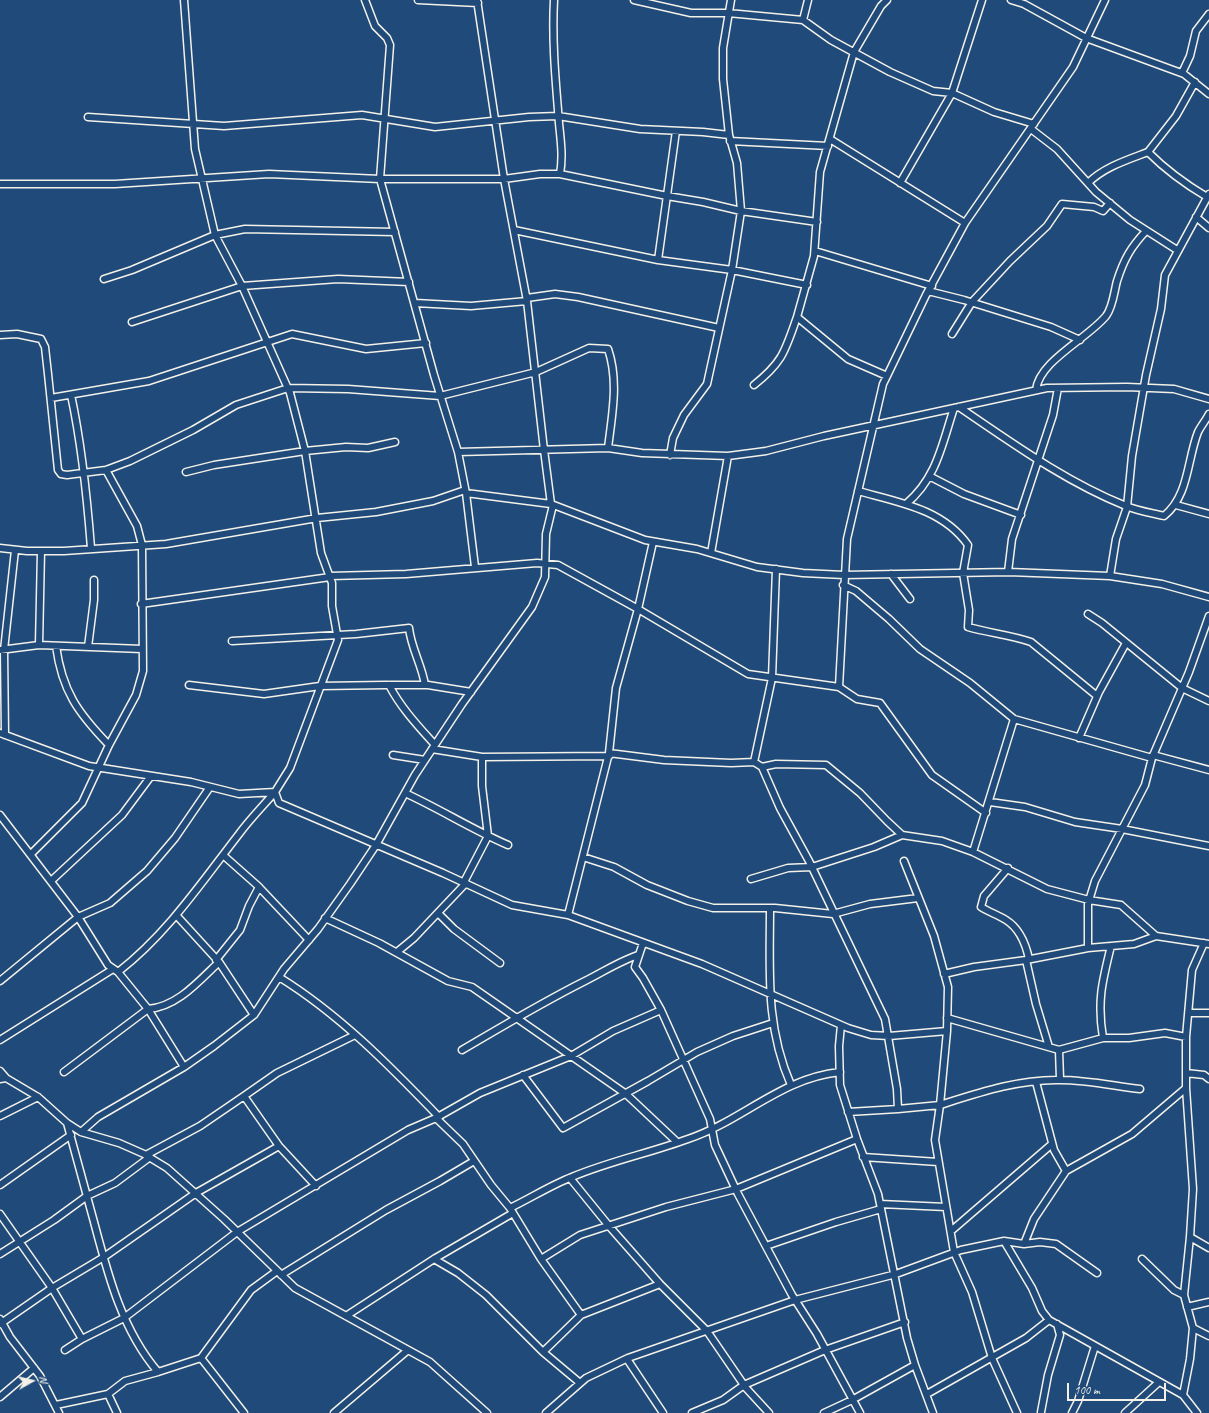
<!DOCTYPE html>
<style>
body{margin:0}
#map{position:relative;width:1209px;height:1413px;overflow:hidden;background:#1f4a7a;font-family:Caveat,sans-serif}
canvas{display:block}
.north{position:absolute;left:12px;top:1361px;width:40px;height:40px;-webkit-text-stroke:3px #1f4a7a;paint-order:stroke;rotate:82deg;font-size:11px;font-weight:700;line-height:16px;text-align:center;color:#f4f1e8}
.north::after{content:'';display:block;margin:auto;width:14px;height:18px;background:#f4f1e8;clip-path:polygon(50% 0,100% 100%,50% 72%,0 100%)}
.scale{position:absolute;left:1067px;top:1383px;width:99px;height:18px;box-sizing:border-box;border:2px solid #f4f1e8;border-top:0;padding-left:5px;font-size:12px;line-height:14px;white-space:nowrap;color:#f4f1e8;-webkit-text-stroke:3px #1f4a7a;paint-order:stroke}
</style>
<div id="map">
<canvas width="1209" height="1413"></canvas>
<div class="north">N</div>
<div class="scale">100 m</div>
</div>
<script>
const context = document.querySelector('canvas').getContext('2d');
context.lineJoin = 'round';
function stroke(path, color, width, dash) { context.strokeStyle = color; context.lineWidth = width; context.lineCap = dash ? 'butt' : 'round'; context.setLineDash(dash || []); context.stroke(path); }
const minor = new Path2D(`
 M365 0 375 26 387 38 390 45 380 179 434 375 458 452 466 493 475 567
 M418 0 478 3
 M477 0 504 179 527 301 544 450 551 504
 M554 0C552 37 555 74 558 110 559 132 564 152 560 174
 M634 0 691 13H728L803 20 831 40 890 72 933 91 952 93 994 112 1034 124
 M1011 0 1024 4 1086 38 1184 74 1209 94
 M803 20 808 0
 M1182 73 1190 56 1196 31 1209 14
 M88 117 224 126 362 115 435 127 529 117 558 116 640 129 703 132 729 135
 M1031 129 1057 149 1096 192 1130 220 1177 250
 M830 139 965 223
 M730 141 828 146
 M1148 152 1176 116 1195 82
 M900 183 952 93 982 0
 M1088 183C1104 167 1127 160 1148 152 1166 170 1185 184 1207 197
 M0 184H115L269 174 380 179H504L540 174H560L667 196 703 202 741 211 817 222
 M1196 217 1209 228
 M514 230 658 260 732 270 807 285
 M815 251 932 286
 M658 260 676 131
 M104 279 132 270 215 235 245 229 395 232
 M928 291 964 300 1051 327 1080 340
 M527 298 555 294 578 297 719 328
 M415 303 471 306 527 301
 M132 322 242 286 338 279 409 282
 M952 334 972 302 1010 261 1047 226 1062 204 1094 207 1103 211 1110 203
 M0 335 17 334 41 339 45 347 48 374 58 470 61 474 67 475 106 470 130 461 193 430 236 405 288 388 348 389 440 396 536 372 589 348 608 349C619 381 612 415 608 448
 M887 376 848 359 797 317 814 256 820 172 854 52 881 6 887 0
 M754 385C783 362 785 351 797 317
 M1036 390C1039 361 1087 339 1106 316 1113 307 1114 292 1117 281 1124 259 1131 247 1146 231
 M71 395C82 446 87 496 91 548
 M51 398 149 381 292 334 366 349 426 343
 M959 407C1012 443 1066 482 1126 506 1138 511 1152 513 1164 516 1189 496 1187 460 1198 432 1201 426 1206 420 1209 414
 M458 452 608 448 642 453 728 456 766 451 824 436 1047 388 1127 387 1174 389 1209 399
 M670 455 673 438 684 415 707 384 732 270 741 211 737 163 729 135 723 79V48L731 0
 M186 472 214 465 305 451 346 447 368 448 395 442
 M931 477 964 494 1021 515
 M858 491C898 502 943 509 968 545L963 573 969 610 968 627C989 633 1011 635 1031 642L1097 696
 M466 493 551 504 645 540 697 549 757 567 803 573 844 575 1009 572 1110 576 1162 584 1209 597
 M906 504C937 478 942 444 954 408
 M1176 505 1209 514
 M0 548 27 551H64L166 544 317 518 376 512 433 501 465 490
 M711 553 728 456
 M1008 572 1012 539 1053 415 1058 388
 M891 574 910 599
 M330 576 406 574 537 563 558 565 638 609 748 674 839 687
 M1110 576 1116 539 1127 507 1132 456 1146 375 1161 309 1165 275 1209 194
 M843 585 856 591 889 619 920 649 970 683 1014 719 973 852
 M141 604 330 577
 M1088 614 1102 623 1182 688 1209 701
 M232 641 356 634 409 628C411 648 422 665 425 685
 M39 645 41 551
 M56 646C62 691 78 713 109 745
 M88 647 94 600V580
 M0 650 39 645 142 649
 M189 685 264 694 320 686 385 685H428L471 692
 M389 685C401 708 418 726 435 745
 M1014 719 1152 758
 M0 733 89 766 191 782 239 794 275 792 290 768 338 640 332 606V583L321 553 305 451 290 393 242 286 215 235 195 149 184 0
 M5 735 4 650 15 550
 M1079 738 1099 692 1126 643
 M432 749 482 757 609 756
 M609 753 664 760 731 763 754 762 762 767 780 808 809 861 885 1019 897 1089 898 1109 940 1105 947 1031 948 987 934 936 904 861
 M393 755 425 760
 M1153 755 1209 770
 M754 762 772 678 776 569
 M762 767 776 764 826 765 860 793 887 821 902 835
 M405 793C440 809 473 830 508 845
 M990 802 1025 807 1075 822 1122 829 1209 846
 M986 813 932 775 880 703 857 699 839 687 847 539 883 384 887 376 926 295 965 223 1073 67 1105 0
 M0 815 78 917 108 965 118 972 148 1009 184 1067
 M31 854 82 803 109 745 136 695 143 671 142 545 137 526 106 470
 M223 855 258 886 309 940
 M583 857 614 867 647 885 688 901 713 908H775L833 914 870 904 918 898
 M1008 868 984 896 981 907C989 912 998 915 1006 920 1019 928 1026 945 1029 959
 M751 879 788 868 812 867 874 847 902 835 942 841 973 852 1047 889 1089 900 1121 905 1156 936 1209 944
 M51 881 122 815 151 776
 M464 882 488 836 482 786V757
 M770 908C770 970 765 1026 791 1085
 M438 913 454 929 500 963
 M568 915 609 753 616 688 638 609 653 542
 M177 916 219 962 254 1015
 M325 918 379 943 448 981 472 987 626 1094 677 1142
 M643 943 635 967 643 978 661 1010 710 1119 715 1145 738 1194 792 1295 817 1334 860 1413
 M1088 948V904L1095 881 1145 785 1152 758 1189 672 1209 616
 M397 952 414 938 466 883
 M216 960 240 930 249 906 259 887
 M1026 960 1036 1004 1049 1047
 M118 972C167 934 201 883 239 834 250 819 263 806 275 792L279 803 443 873 512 905 568 915 702 964 848 1028 871 1035 889 1036 947 1031
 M944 974 974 967 1026 960 1088 948 1134 944 1156 936
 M279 977C339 1014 390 1066 439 1117
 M0 981 78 917 110 903 147 871 175 838 210 787
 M1189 1013H1209
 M947 1018 1059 1050 1103 1038H1129L1165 1033 1186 1037
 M841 1025 839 1046 840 1085 857 1139 878 1194 907 1338 915 1365 933 1413
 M1103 1038C1097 1002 1102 982 1111 946
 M0 1040 113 969
 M462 1050C503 1026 543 1002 585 981 603 972 620 961 638 955
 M1059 1050 1060 1079
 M0 1071 6 1078
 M64 1072 148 1009C177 1007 199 981 219 962
 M1186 1073 1204 1075 1209 1079
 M523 1075 563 1128 648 1081 697 1052 733 1036 773 1023
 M0 1079 6 1078 38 1097 67 1123 81 1132 119 1143 144 1154 167 1168 224 1219 295 1288 430 1362 487 1413
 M1036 1082 1054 1150 1066 1171
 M244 1096 277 1073 355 1035
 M848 1112 898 1109
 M0 1116 38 1097
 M436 1118 463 1144 491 1185 510 1208 541 1259 581 1315
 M67 1123C76 1156 85 1189 94 1222 108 1275 122 1330 158 1372L201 1358 251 1290 277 1271
 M81 1132 98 1117 184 1067 214 1046 254 1015 284 969 318 929 350 884 376 845 415 775 462 704 532 607 545 577 546 534 553 505
 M146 1155 200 1126 244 1096 279 1146 316 1186
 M863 1157 938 1162
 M570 1178 609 1226 660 1284 707 1331 746 1388 769 1413
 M0 1185 71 1135
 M880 1204 946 1207
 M510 1208C531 1198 551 1185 572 1177 610 1161 650 1153 688 1139 742 1121 781 1078 840 1072
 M0 1214 52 1288 82 1339 124 1318 237 1232 408 1130 436 1118 480 1093 571 1056 613 1031 661 1010
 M951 1231 1052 1144
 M1190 1237 1209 1248
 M1004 1241 1032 1288 1042 1311 1049 1320
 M1024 1244 1034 1219 1066 1171 1132 1134 1186 1088
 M766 1246 836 1222 881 1209
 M0 1254 54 1220 87 1196 115 1183 150 1157
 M434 1259 458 1273 486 1295 543 1352 580 1383
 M541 1259 580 1235 666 1207 736 1189 857 1139
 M1142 1259 1174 1290 1184 1295
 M281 1275 386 1210 440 1181 474 1161
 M1187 1307 1209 1302
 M346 1316 434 1259 513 1213
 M0 1319 10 1337 40 1376 59 1413
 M0 1324 52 1288 104 1257 196 1193 279 1146
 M1193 1328 1209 1336
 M65 1350 82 1339
 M543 1352 581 1315 660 1284
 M201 1358 244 1413
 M627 1359 663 1413
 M108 1394 117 1413
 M927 1394 1026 1338 1049 1320 1183 1395 1197 1413
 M1183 1395 1190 1359 1193 1328 1184 1295 1190 1237 1193 1189 1186 1088V1037L1192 970 1204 943
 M0 1397 34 1368
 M56 1405 108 1394 125 1381 158 1372
 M1041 1412 1048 1375 1060 1335 1057 1324
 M334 1413 408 1350
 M546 1413 586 1378 628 1358 795 1300 896 1274 961 1250 1004 1241 1024 1244 1040 1242 1056 1244 1097 1273
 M692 1413 723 1400 744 1385 825 1350 905 1322
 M824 1413 852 1400 915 1365
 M1017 1413 992 1358 972 1292 954 1252 935 1140 940 1105C978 1093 1019 1079 1060 1080 1087 1080 1114 1086 1140 1089
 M1072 1413 1078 1401 1095 1346
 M1125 1413 1159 1382`);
stroke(minor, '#f4f1e8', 9);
stroke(minor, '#1f4a7a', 6);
</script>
